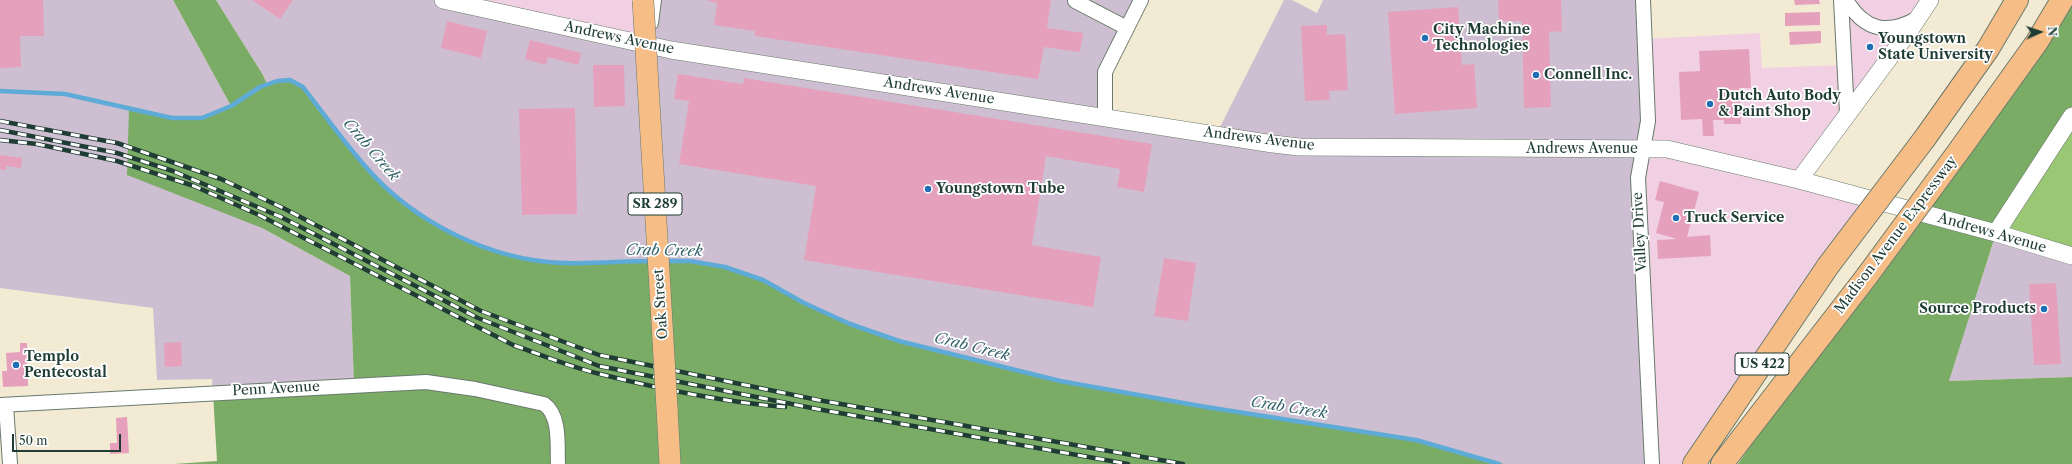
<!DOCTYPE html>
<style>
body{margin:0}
#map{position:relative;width:2072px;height:464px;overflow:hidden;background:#f3ead4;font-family:"Libre Caslon Text",serif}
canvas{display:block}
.north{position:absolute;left:2020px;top:12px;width:40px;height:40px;-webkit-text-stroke:3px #fff;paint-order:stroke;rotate:87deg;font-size:11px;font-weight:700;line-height:16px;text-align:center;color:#1f3d34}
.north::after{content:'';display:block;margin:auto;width:14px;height:18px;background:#1f3d34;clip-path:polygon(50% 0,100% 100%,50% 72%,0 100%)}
.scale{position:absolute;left:12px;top:434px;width:109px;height:18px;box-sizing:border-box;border:2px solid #1f3d34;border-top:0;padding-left:5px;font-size:12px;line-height:14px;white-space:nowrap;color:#1f3d34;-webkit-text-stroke:3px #fff;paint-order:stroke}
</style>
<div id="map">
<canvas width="2072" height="464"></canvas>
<div class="north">N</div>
<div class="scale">50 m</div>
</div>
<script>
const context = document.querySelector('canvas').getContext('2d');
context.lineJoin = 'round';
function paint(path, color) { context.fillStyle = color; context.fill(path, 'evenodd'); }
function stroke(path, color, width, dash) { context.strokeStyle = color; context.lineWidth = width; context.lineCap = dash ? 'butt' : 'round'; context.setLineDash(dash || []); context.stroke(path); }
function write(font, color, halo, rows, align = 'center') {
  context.font = font + ' "Libre Caslon Text",serif'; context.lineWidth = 3.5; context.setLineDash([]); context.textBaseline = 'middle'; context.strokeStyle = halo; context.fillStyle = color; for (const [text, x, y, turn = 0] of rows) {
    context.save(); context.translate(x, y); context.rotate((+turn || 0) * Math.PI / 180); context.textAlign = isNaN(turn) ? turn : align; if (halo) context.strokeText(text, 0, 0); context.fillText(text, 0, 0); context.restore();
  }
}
const built = new Path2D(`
 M443 0H654L651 46Z
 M1841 0H1930L1799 180 1878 200 1694 464H1652L1638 178 1645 39 1760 33 1762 68 1845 65Z`);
const industrial = new Path2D(`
 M0 0H173L231 106 202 118H172L129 108 262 228 350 276 354 385 213 393 212 379 157 380 153 308 0 288Z
 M216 0H443L651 46 654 0H1141L1105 72V117L1216 135 1284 0H1292L1317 13 1323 0H1643V149L1652 464H1499L1375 432 1206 407 1060 381 899 341 832 319 763 280 725 267 690 261 564 263 504 254 459 238 402 202 366 167 303 87 277 81 267 84 263 75Z
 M1996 233 2072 256V377L1949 381Z`);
const green = new Path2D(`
 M2072 116V256L1996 233Z`);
const forest = new Path2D(`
 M173 0H216L263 75 267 84C283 78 288 79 303 87L366 167 402 202 459 238 504 254 564 263 658 261H690L725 267 763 280 804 303 850 324 899 341 1060 381 1206 407 1375 432 1416 440 1504 464H174L217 461 213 393 354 385 350 276 262 228 127 175 129 108 172 118H202L231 106Z
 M2072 0V116L1996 233 1949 381 2072 377V464H1738L1867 276Z`);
const stream = new Path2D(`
 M0 91 65 94 172 118H202L231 106 260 87 277 81 290 80 303 87C323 113 343 141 365 166 413 222 491 261 564 263 594 264 623 261 653 261
 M664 261H690L725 267 763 280 804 303 850 324 899 341 1060 381 1206 407 1416 440 1499 464`);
const building = new Path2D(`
 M0 0H43L44 36H20L21 67 0 68Z
 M252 0H293L280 19Z
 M706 0H1051L1047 28 1083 33 1080 52 1044 47 1038 79 755 36V31L714 25 717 3Z
 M1498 0H1561L1562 31 1549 32 1551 107 1524 108 1522 21H1499Z
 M1794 0H1819L1820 4 1795 5Z
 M1458 7 1462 65 1474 64 1477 108 1395 114 1388 12Z
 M1820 12V25L1785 26V13Z
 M447 21 487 31 481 58 441 48Z
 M1327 25V35L1345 34 1348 90 1329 91 1330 100 1305 101 1301 26Z
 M1821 31V43L1790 45 1789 32Z
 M530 40 581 53 578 65 548 57 546 65 525 59Z
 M1749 49 1751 88H1739L1741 124H1724V120H1713L1714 136H1703L1702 119 1681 120 1679 72 1700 71 1699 51Z
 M593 65H624L625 106 594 107Z
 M678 74 743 84 744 78 1152 144 1144 192 1117 187 1120 169 1046 156 1032 245 1101 257 1093 307 804 260 816 186 679 164 689 101 674 99Z
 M575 108 577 214 522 215 519 109Z
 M0 155 22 158 21 168 6 166V170L0 169Z
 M1660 181 1699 192 1687 237 1710 235 1711 256 1658 259 1657 240 1677 239 1656 233 1664 202 1655 200Z
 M1164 258 1196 263 1188 321 1154 316Z
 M2056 283 2061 364 2034 365 2029 284Z
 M181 342 182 366 165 367 164 343Z
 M20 343H27L28 386 3 387 2 371H7L6 353 20 352Z
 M127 417 129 453 110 454V443H117L116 418Z`);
const minor = new Path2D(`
 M1643 0 1648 121 1638 178 1652 464
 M1841 0 1847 113
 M1846 0C1864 30 1887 36 1918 18
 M1075 1 1127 28
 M651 23 654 0
 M1105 117V72L1141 0
 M0 405 426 382 475 389 544 404C561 416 557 446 558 464
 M6 405 10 464`);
const tertiary = new Path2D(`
 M443 0 671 50 1273 144 1299 147 1667 149 1799 180 1996 233 2072 256
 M1799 180 1910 30 1930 0
 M1996 233 2072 116`);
const primary = new Path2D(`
 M667 408 670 464`);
const motorway = new Path2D(`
 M1925 138 1988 49 2017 0
 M1961 148 2037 42 2062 0
 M1694 464 1828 266
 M1722 464 1867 276`);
const rail = new Path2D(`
 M0 121 117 143 221 179 283 208 481 311 599 355 818 400 1183 464
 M0 130 117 153 173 171 281 217 478 318 599 366 817 409 1128 464
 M0 140 37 144 117 161 194 186 259 215 513 345C542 355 570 367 600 374 660 389 723 402 785 407`);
const primaryBridge = new Path2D(`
 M643 0 667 408`);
const motorwayBridge = new Path2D(`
 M1828 266 1925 138
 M1867 276 1961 148`);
const markers = [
 [1425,38,4,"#1f6fb2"],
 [1870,47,4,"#1f6fb2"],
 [1536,75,4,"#1f6fb2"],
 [1710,104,4,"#1f6fb2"],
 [928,189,4,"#1f6fb2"],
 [1676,218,4,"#1f6fb2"],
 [2044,309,4,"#1f6fb2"],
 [16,365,4,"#1f6fb2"]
];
const shields = [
 [655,204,54],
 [1762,364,54]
];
const shieldNames = [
 ["SR 289",655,204],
 ["US 422",1762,364]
];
const poiNames = [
 ["City Machine",1433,30],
 ["Technologies",1433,46],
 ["Youngstown",1878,39],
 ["State University",1878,55],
 ["Connell Inc.",1544,75],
 ["Dutch Auto Body",1718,96],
 ["& Paint Shop",1718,112],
 ["Youngstown Tube",936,189],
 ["Truck Service",1684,218],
 ["Source Products",2036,309,"right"],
 ["Templo",24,357],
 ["Pentecostal",24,373]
];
const streetNames = [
 ["Andrews Avenue",619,38,12],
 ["Andrews Avenue",939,91,9],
 ["Andrews Avenue",1259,139,7],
 ["Andrews Avenue",1582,149],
 ["Valley Drive",1640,232,-93],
 ["Andrews Avenue",1992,233,16],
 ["Madison Avenue Expressway",1896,235,-53],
 ["Oak Street",661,304,-94],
 ["Penn Avenue",276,389,-3]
];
const waterNames = [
 ["Crab Creek",371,150,49],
 ["Crab Creek",664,251,1],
 ["Crab Creek",972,347,14],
 ["Crab Creek",1289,408,9]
];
paint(built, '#f1d0e3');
paint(industrial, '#cebed1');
paint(green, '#9ac774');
paint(forest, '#7bac66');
stroke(stream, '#5eabd7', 4.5);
paint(building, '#e5a1bc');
stroke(minor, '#697a6c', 16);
stroke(tertiary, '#697a6c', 18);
stroke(primary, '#697a6c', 22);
stroke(motorway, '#697a6c', 24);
stroke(minor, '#fff', 14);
stroke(tertiary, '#fff', 17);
stroke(primary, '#f6be86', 21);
stroke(motorway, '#f6be86', 22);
stroke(rail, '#1f3d34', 4.5);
stroke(rail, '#fff', 3, [9]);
stroke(primaryBridge, '#697a6c', 22, []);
stroke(motorwayBridge, '#697a6c', 24, []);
stroke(primaryBridge, '#f6be86', 21);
stroke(motorwayBridge, '#f6be86', 22);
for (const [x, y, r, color] of markers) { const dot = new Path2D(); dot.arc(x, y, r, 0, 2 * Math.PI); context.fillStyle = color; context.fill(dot); stroke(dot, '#fff', 1.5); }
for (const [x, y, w] of shields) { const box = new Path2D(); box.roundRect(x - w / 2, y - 11, w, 22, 3); context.fillStyle = '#fff'; context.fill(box); stroke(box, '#1f3d34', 1); }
write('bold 13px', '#1f3d34', null, shieldNames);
write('bold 14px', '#1f3d34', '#fff', poiNames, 'left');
write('14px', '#1f3d34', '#fff', streetNames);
write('italic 15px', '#35646d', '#fff', waterNames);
</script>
